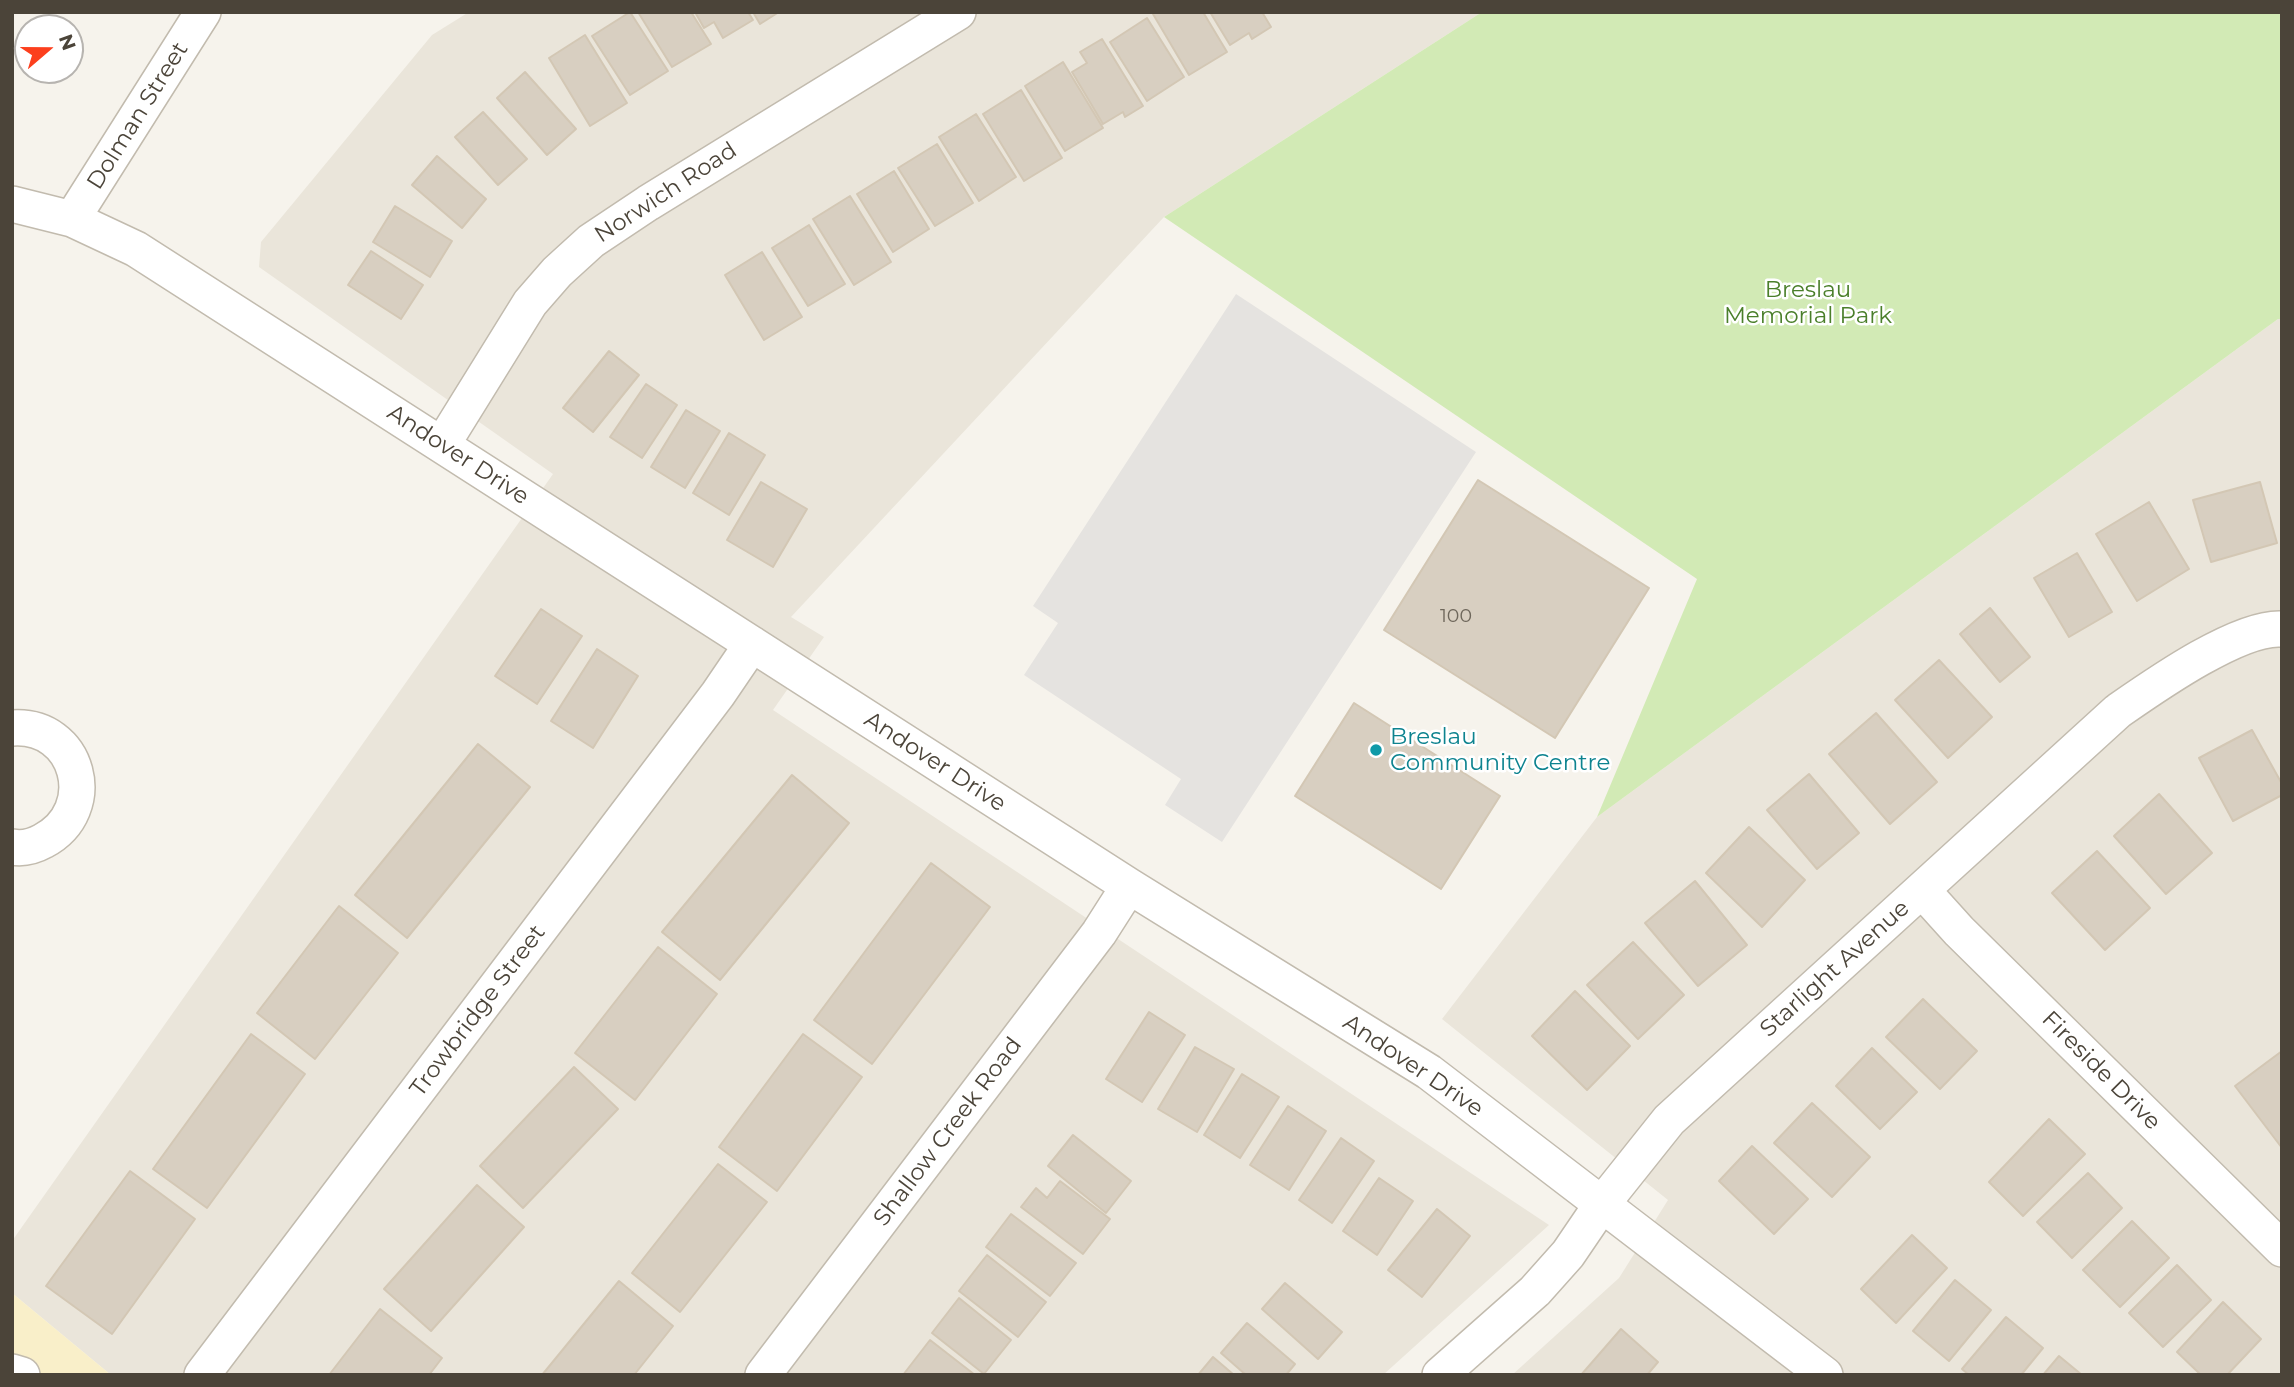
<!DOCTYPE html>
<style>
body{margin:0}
#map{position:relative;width:2294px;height:1387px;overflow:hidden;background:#f6f3ec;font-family:Montserrat,sans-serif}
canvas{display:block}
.frame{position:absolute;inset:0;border:14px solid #4b4439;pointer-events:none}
.north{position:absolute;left:14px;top:14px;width:70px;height:70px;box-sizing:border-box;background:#fff;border:2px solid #b7b4b0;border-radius:50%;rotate:70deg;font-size:19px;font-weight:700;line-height:28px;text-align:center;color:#4b4439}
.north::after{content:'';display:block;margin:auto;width:24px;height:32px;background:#fc3f1d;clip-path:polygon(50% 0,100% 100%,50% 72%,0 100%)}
</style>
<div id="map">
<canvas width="2294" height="1387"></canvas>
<div class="frame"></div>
<div class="north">N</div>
</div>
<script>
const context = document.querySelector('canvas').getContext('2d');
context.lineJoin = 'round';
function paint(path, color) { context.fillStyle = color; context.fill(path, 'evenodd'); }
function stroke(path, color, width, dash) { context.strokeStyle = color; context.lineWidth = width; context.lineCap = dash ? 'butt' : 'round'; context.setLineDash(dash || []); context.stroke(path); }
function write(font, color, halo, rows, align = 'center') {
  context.font = font + ' Montserrat,sans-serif'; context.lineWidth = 5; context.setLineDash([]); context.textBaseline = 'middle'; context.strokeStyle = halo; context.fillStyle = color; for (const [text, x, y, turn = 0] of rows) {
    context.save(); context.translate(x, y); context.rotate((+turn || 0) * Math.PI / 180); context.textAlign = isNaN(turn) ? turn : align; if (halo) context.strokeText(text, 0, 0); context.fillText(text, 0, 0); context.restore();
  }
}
const residential = new Path2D(`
 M469 12H1482L1164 217 791 617 824 637 773 710 1549 1225 1383 1375H111L12 1293V1241L553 474 259 267 261 242 432 35Z
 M2278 319H2282V1375H1512L1619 1278 1668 1200 1442 1019 1597 817Z`);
const green = new Path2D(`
 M1482 12H2282V319H2278L1597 817 1697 579 1164 217Z`);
const sand = new Path2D(`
 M12 1293 111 1375H12Z`);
const parking = new Path2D(`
 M1236 294 1476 452 1222 842 1165 805 1181 779 1024 675 1058 623 1033 606Z`);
const building = new Path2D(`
 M630 12 668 71 630 95 592 36Z
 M638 12H691L711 44 672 67Z
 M695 12H748L753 20 723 38 714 22 704 28Z
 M753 12H779L760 24Z
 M1156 12H1203L1227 52 1189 75 1153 14Z
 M1210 12H1262L1271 27 1252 39 1249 33 1230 45Z
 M1147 18 1184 77 1147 101 1110 42Z
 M585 35 627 103 590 126 549 58Z
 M1102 39 1143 106 1125 117 1123 112 1103 124 1072 72 1087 63 1080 52Z
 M1063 62 1103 128 1065 151 1025 86Z
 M525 72 576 129 547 155 497 98Z
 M1021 90 1062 158 1024 181 983 114Z
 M483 112 527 159 498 185 455 137Z
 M976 114 1016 177 979 201 939 137Z
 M937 144 973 203 935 226 898 168Z
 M437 156 486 199 462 228 412 185Z
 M894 171 929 229 893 252 857 194Z
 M850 196 891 262 854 285 813 219Z
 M395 206 452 241 430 277 373 242Z
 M809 225 845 284 808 306 772 248Z
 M371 251 423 285 401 319 348 285Z
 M762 252 802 317 764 340 725 275Z
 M609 351 639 375 593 432 563 408Z
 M646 384 677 405 642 458 610 437Z
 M686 410 720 431 685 488 651 467Z
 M729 433 765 455 729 515 693 493Z
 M1478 480 1649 588 1555 738 1384 630Z
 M761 482 807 509 773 567 727 540Z
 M2260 482 2277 543 2211 562 2193 500Z
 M2149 502 2189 569 2137 601 2096 534Z
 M2077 553 2112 612 2069 637 2034 578Z
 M1990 608 2030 657 2000 682 1960 634Z
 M541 609 582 636 537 704 495 676Z
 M597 649 638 676 593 748 551 721Z
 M1939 660 1992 717 1948 758 1895 700Z
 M1354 703 1500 796 1441 889 1295 796Z
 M1876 713 1937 782 1890 824 1829 754Z
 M2252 730 2282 784V795L2233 821 2199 758Z
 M478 744 530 787 407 938 355 895Z
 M1809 774 1859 833 1817 869 1767 810Z
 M792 775 849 823 720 980 662 932Z
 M2159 794 2212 853 2166 894 2114 836Z
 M1749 827 1805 880 1762 927 1706 873Z
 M2097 851 2150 908 2105 950 2052 893Z
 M931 863 990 907 872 1064 814 1020Z
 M1695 881 1747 945 1698 986 1645 923Z
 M339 906 398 953 315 1059 257 1013Z
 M1633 942 1684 995 1638 1039 1587 985Z
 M658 947 717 994 635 1100 575 1053Z
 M1575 991 1630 1046 1587 1090 1532 1036Z
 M1923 999 1977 1051 1940 1089 1886 1037Z
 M1149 1012 1185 1035 1142 1102 1106 1079Z
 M251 1034 305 1074 207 1208 153 1169Z
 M803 1034 862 1077 777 1191 719 1147Z
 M1195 1047 1234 1069 1197 1132 1158 1109Z
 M1872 1048 1917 1092 1880 1129 1836 1086Z
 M2282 1051V1148L2235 1086Z
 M574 1067 618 1109 523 1208 480 1166Z
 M1242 1074 1279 1097 1240 1158 1204 1135Z
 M1812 1103 1870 1157 1832 1197 1774 1143Z
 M1288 1106 1326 1131 1289 1190 1250 1165Z
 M2049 1119 2085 1154 2023 1216 1989 1182Z
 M1073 1135 1131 1181 1106 1213 1048 1166Z
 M1341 1138 1374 1161 1332 1223 1299 1200Z
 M1752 1146 1808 1199 1774 1234 1719 1181Z
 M718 1164 767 1202 680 1312 632 1273Z
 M130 1171 195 1219 112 1334 46 1286Z
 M2088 1173 2122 1208 2072 1258 2037 1222Z
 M1379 1178 1413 1201 1377 1255 1343 1231Z
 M1060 1181 1110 1219 1083 1254 1021 1207 1036 1188 1047 1198Z
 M477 1185 524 1227 431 1331 384 1289Z
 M1437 1209 1470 1236 1422 1297 1388 1270Z
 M1011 1214 1076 1263 1050 1296 986 1247Z
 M2132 1221 2169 1258 2120 1307 2083 1270Z
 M1912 1235 1947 1268 1896 1323 1861 1289Z
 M987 1255 1046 1302 1018 1337 959 1291Z
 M2177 1265 2211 1300 2163 1347 2129 1313Z
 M1955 1280 1991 1310 1949 1361 1913 1331Z
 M619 1281 673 1326 634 1375H542Z
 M1285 1283 1342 1332 1318 1359 1262 1309Z
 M959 1298 1011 1340 984 1374 932 1333Z
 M2223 1302 2261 1339 2227 1375H2201L2177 1352Z
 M380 1309 442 1358 429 1375H329Z
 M2006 1317 2043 1348 2021 1375H1969L1962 1369Z
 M1247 1323 1295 1364 1286 1375H1246L1221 1353Z
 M1621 1329 1658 1362 1647 1375H1581Z
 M930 1340 975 1375H903Z
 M2059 1356 2082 1375H2043Z
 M1213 1357 1234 1375H1198Z`);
const street = new Path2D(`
 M12 204 72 219 136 249 1129 886 1429 1072 1825 1375
 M72 219 203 12
 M442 445 530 303 557 272 591 241 648 203 958 12
 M12 728C79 723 102 810 43 841 34 846 23 849 12 847
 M1922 890 1959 931 2282 1249
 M12 1372 22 1375
 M202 1375 718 694 752 644
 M763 1375 1099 933 1129 886
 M1440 1375 1535 1291 1568 1254 1602 1204 1669 1120 2118 711C2154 686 2239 626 2282 629`);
const markers = [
 [1376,750,7,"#0f9aa8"]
];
const numberNames = [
 ["100",1456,616]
];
const streetNames = [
 ["Dolman Street",138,116,-58],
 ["Norwich Road",666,193,-33],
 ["Andover Drive",458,455,33],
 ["Andover Drive",935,762,33],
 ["Starlight Avenue",1835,969,-42],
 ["Trowbridge Street",478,1011,-53],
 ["Andover Drive",1413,1066,34],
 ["Fireside Drive",2101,1071,45],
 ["Shallow Creek Road",948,1132,-53]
];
const parkNames = [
 ["Breslau",1808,290],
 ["Memorial Park",1808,316]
];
const cultureNames = [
 ["Breslau",1390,737],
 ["Community Centre",1390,763]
];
paint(residential, '#eae5da');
paint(green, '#d2eab5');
paint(sand, '#f9efc9');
paint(parking, '#e5e3e0');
paint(building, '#d8cfc1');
stroke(building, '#d3c7b4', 2);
stroke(street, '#c2bbae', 38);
stroke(street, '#fff', 35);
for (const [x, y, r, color] of markers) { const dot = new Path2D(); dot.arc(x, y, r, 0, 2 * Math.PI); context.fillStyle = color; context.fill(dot); stroke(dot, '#fff', 2.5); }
write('19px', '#6e675b', null, numberNames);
write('23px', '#4b4439', '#fff', streetNames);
write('23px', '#4a7f2a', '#fff', parkNames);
write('23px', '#0d838f', '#fff', cultureNames, 'left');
</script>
